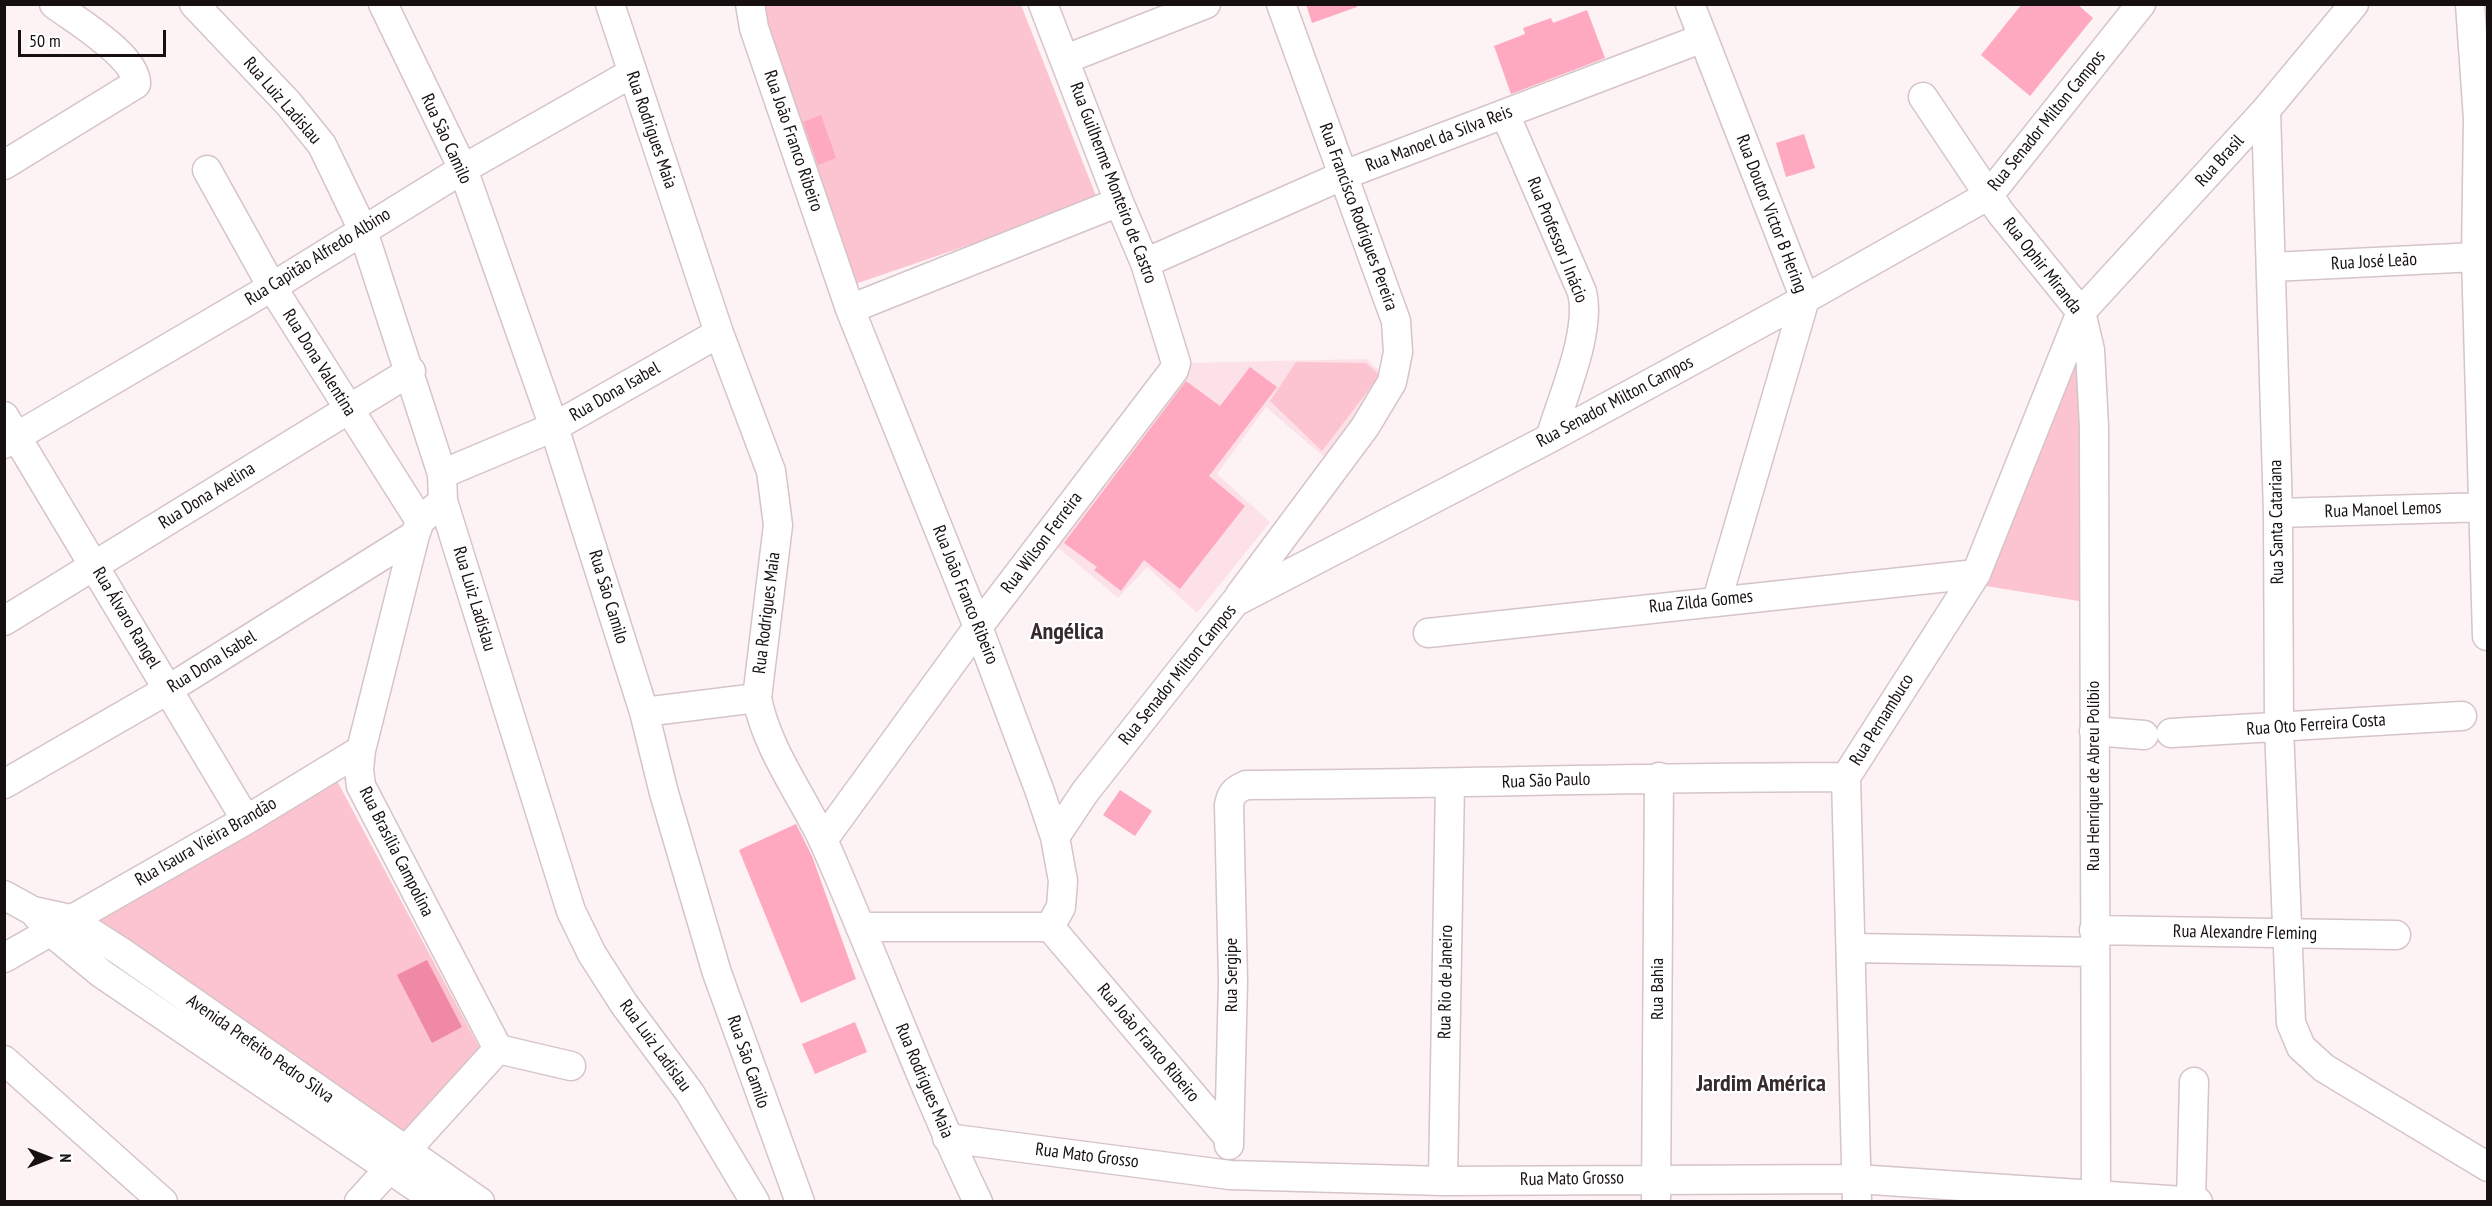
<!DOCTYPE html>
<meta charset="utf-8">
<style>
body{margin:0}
#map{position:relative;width:2492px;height:1206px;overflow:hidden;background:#fdf2f4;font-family:"PT Sans Narrow",sans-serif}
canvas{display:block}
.frame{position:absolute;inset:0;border:6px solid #161011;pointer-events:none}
.north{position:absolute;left:18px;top:1128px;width:60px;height:60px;-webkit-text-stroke:4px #fff;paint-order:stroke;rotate:90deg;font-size:16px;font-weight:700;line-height:24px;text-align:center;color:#161011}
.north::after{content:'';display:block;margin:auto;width:21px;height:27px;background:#161011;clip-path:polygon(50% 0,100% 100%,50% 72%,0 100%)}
.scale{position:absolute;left:18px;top:30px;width:148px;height:27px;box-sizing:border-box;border:3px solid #161011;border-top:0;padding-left:8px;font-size:18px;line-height:21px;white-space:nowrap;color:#161011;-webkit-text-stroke:4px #fff;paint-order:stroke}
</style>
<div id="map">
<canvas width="2492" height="1206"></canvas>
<div class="frame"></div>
<div class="north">N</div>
<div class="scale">50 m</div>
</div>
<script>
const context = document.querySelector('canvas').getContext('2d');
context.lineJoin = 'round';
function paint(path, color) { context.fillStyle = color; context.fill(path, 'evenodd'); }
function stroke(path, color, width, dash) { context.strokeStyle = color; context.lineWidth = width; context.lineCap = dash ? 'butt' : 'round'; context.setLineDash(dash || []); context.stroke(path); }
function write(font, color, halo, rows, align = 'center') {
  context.font = font + ' "PT Sans Narrow",sans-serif'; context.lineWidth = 4.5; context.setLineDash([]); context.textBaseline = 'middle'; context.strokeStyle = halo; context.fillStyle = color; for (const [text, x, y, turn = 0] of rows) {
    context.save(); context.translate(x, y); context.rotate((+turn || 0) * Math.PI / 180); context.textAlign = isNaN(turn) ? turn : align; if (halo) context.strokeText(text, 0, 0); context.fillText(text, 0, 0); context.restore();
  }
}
const built = new Path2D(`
 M1366 359 1385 375 1325 458 1266 407 1217 474 1270 522 1197 613 1147 567 1118 598 1049 540 1184 363Z`);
const green = new Path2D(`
 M755 5H1021L1098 201 852 285Z
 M2078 350 2085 602 1980 585Z
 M1296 362 1366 363 1380 375 1322 451 1270 401Z
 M336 779 485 1058 399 1141 88 928Z`);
const water = new Path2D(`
 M427 960 462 1027 432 1043 397 975Z`);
const building = new Path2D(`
 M1306 4H1357V7L1312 23Z
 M2022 4H2077L2093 18 2030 96 1981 55Z
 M1587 10 1605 58 1511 94 1494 46 1525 34 1523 28 1551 18 1553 23Z
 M821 115 836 158 818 165 803 122Z
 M1804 134 1815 168 1786 177 1776 143Z
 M1250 367 1277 387 1209 476 1245 506 1180 589 1144 560 1121 591 1094 570 1097 567 1064 543 1186 381 1220 406Z
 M1120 790 1152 811 1135 836 1103 815Z
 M796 824 812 856 856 979 801 1003 739 850Z
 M855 1022 867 1052 815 1074 802 1044Z`);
const minor = new Path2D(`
 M194 4 288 103 322 145 362 228 442 474 443 501 571 911 592 954 624 1004 690 1093 755 1202
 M383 4 463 169 554 427 644 712 664 793 717 973 800 1202
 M610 4 719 333 771 471 778 525 757 698C767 750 802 795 824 842 877 961 921 1084 978 1202
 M750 4 754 28 850 309 978 627 1040 792 1055 837 1063 881 1061 907 1050 927 1229 1138
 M1690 4 1805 299 1717 600
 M2470 4 2478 119 2476 257 2487 636
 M1066 59 1206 4
 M1923 97 2000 212 2081 312 2090 350 2094 427 2096 1202
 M2266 110 2278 513 2279 728 2291 1023 2301 1047 2324 1068 2488 1167
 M1505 114 1582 292C1592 331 1562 398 1550 438
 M4 165 136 84C137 56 75 20 54 4
 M207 170 272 287 420 521
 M1145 263 1344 175 1703 38
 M2272 267 2476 257
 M850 309 1119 202
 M4 416 246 820
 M4 444 272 287 463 169 632 73
 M442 474 554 427 719 333
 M443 501 420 521 415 535 361 750 359 770 361 786 498 1049 571 1066
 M2278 513 2488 507
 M1239 596 1365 427 1392 382 1398 352 1396 321 1281 4
 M4 621 411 371
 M1428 633 1976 574
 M644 712 757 698
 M2094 731 2144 735
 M2171 733 2462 716
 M4 784 169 689 415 535
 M1055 837 1085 792 1235 602 1550 438 1805 299 1989 195 2141 4
 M823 840 978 627 1174 370 1176 363 1145 263 1119 202 1043 4
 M4 895 33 911 70 919 120 951 480 1202
 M33 911 51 932 102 974 438 1202
 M860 927H1050
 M2094 930 2396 935
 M1851 948 2094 952
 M4 958 246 820 361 750
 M4 1060 163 1202
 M947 1138 1230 1175 1443 1181 1857 1179 2198 1202
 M1229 1145 1233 981 1229 805C1231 793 1235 790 1246 785 1446 784 1646 777 1846 777
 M1443 1181 1450 784
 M359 1202 498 1049
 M1656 1202 1659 777
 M1857 1202 1846 777 1976 574 2081 312 2266 110 2354 4
 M2191 1202 2194 1082`);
const streetNames = [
 ["Rua Luiz Ladislau",282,101,49],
 ["Rua Senador Milton Campos",2047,121,-51],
 ["Rua Rodrigues Maia",651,130,71],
 ["Rua São Camilo",446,139,65],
 ["Rua Manoel da Silva Reis",1439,139,-21],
 ["Rua João Franco Ribeiro",793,141,71],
 ["Rua Brasil",2220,161,-48],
 ["Rua Guilherme Monteiro de Castro",1113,183,69],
 ["Rua Doutor Victor B Hering",1771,214,69],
 ["Rua Francisco Rodrigues Pereira",1358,217,70],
 ["Rua Professor J Inácio",1557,240,68],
 ["Rua Capitão Alfredo Albino",318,257,-32],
 ["Rua José Leão",2374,262,-3],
 ["Rua Ophir Miranda",2042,266,52],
 ["Rua Dona Valentina",319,363,58],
 ["Rua Dona Isabel",615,392,-30],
 ["Rua Senador Milton Campos",1615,402,-28],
 ["Rua Dona Avelina",207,496,-32],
 ["Rua Manoel Lemos",2383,510,-2],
 ["Rua Santa Catariana",2277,522,-91],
 ["Rua Wilson Ferreira",1042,543,-53],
 ["Rua João Franco Ribeiro",965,595,68],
 ["Rua São Camilo",608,597,73],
 ["Rua Luiz Ladislau",474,599,73],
 ["Rua Zilda Gomes",1701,602,-6],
 ["Rua Rodrigues Maia",767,613,-83],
 ["Rua Álvaro Rangel",126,618,59],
 ["Rua Dona Isabel",212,662,-32],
 ["Rua Senador Milton Campos",1178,675,-51],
 ["Rua Pernambuco",1882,720,-58],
 ["Rua Oto Ferreira Costa",2316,725,-4],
 ["Rua Henrique de Abreu Políbio",2094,776,-90],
 ["Rua São Paulo",1546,781,-2],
 ["Rua Isaura Vieira Brandão",206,842,-30],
 ["Rua Brasília Campolina",396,852,63],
 ["Rua Alexandre Fleming",2245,933,1],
 ["Rua Sergipe",1232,975,-90],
 ["Rua Rio de Janeiro",1446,982,-89],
 ["Rua Bahia",1658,989,-90],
 ["Rua João Franco Ribeiro",1148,1043,50],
 ["Rua Luiz Ladislau",655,1046,54],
 ["Avenida Prefeito Pedro Silva",260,1049,35],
 ["Rua São Camilo",748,1062,71],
 ["Rua Rodrigues Maia",924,1081,67],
 ["Rua Mato Grosso",1087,1156,7],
 ["Rua Mato Grosso",1572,1179,-1]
];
const districtNames = [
 ["Angélica",1067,632],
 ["Jardim América",1761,1084]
];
paint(built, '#fce2e8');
paint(green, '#fcc3d0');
paint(water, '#ef89a5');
paint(building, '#fea9bf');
stroke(minor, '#d5c4c8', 31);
stroke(minor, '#fff', 28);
write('18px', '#161011', '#fff', streetNames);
write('bold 24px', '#362a2c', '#fff', districtNames);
</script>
